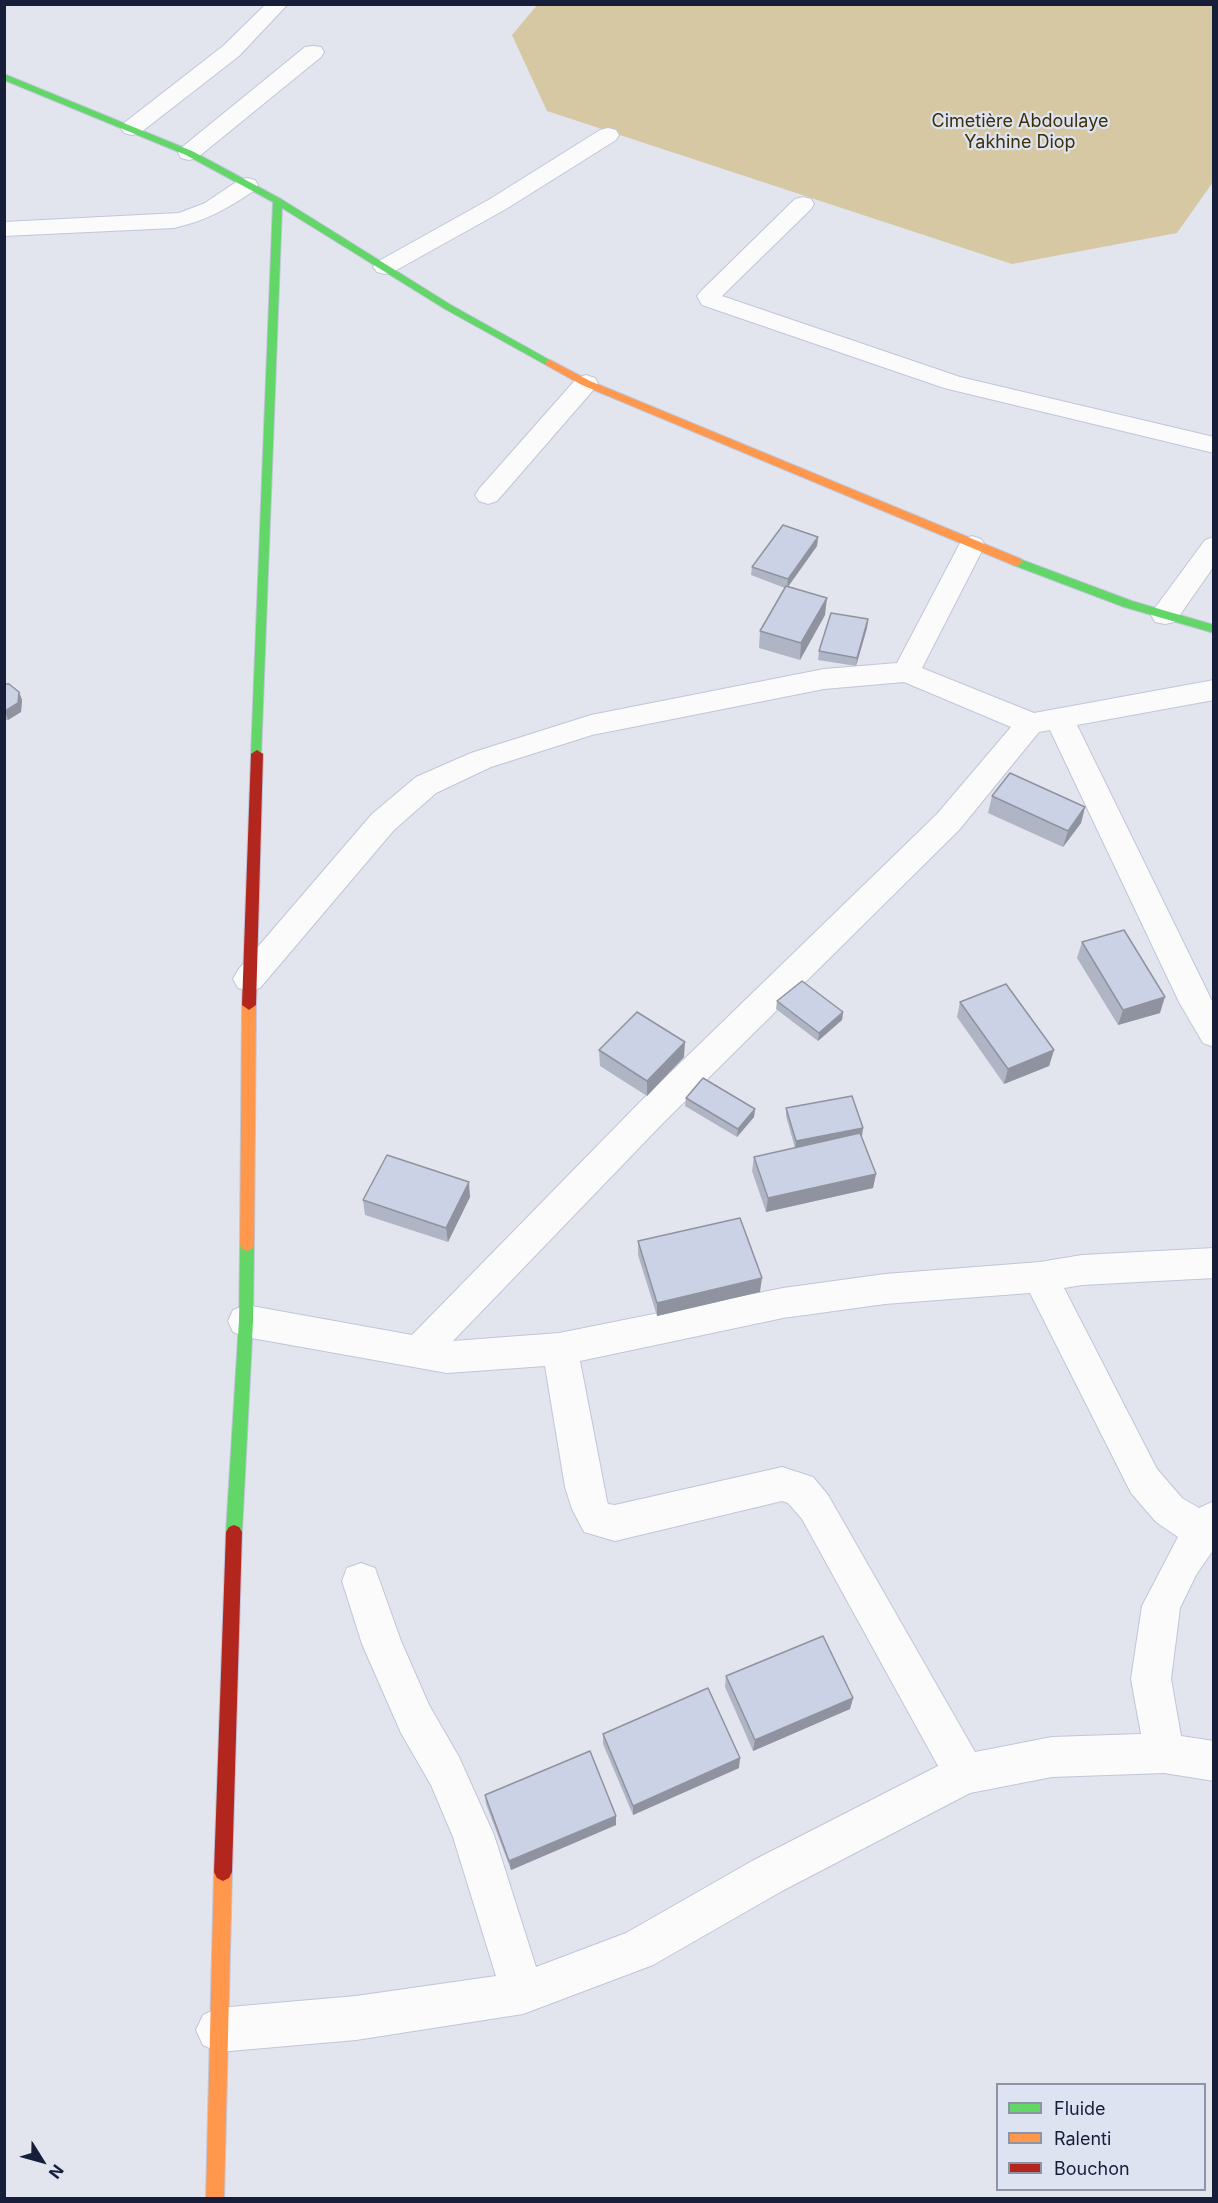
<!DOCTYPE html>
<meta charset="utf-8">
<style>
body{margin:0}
#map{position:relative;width:1218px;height:2203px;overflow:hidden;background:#e2e5ee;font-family:Inter,sans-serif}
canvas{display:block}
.frame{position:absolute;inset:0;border:6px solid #171e3a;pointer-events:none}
.legend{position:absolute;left:996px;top:2083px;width:210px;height:108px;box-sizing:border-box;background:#dee3f2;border:2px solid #8e94a8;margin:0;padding:8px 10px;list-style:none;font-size:18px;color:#171e3a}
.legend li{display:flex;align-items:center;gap:12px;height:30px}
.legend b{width:30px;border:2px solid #8e94a8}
.north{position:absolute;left:12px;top:2131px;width:60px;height:60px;-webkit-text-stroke:4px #dee3f2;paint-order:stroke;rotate:127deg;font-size:16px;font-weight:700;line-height:24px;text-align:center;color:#171e3a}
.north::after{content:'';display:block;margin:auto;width:21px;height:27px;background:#171e3a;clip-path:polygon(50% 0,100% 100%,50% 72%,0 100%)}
</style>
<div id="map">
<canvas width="1218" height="2203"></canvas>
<div class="frame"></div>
<ul class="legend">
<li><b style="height:8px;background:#63d668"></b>Fluide</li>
<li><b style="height:8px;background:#ff974d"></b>Ralenti</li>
<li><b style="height:8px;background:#b3261e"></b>Bouchon</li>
</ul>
<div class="north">N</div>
</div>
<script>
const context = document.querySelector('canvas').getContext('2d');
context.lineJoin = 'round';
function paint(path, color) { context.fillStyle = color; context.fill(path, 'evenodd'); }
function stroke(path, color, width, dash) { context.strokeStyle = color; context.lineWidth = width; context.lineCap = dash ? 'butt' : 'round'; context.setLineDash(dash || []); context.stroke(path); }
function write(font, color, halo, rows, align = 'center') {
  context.font = font + ' Inter,sans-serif'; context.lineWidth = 4.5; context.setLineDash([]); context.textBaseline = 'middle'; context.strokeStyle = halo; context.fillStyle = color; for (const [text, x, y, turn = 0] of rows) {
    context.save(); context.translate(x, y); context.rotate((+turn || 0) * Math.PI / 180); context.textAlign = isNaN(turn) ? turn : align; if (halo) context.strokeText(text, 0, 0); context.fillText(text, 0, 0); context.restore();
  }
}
const green = new Path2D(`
 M538 4 1213 5V182L1177 233 1012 264 547 111 512 35Z`);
const street = new Path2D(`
 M266 4H288L239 56 140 133 132 135 124 133 121 128 124 123 223 46Z
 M313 46 321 47 324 52 321 57 197 158 189 160 181 158 178 153 181 148 305 47Z
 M608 128 616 130 619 135 616 140 506 209 393 272 385 274 377 272 373 267 377 262 490 199 600 130Z
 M247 178 255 180 258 185 255 190C229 208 205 221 174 228L4 236V222L179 213 205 203 239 180Z
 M803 197 811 199 814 204 811 209 722 296 960 377 1214 437V453L944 388 702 305 697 296 701 291 795 199Z
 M586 375 595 378 598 383 595 388 497 501 488 504 479 501 475 495 479 489 577 378Z
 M972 536 981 539 985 545 922 668 1034 713 1214 680V700L1077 725 1214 1005V1047L1203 1043 1179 1002 1050 730 1039 732 959 830 664 1122 453 1341 559 1333 783 1288 885 1274 1040 1262 1082 1255 1214 1248V1278L1082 1285 1064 1288 1157 1469 1182 1498 1199 1508 1214 1501V1549L1196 1575 1180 1608 1171 1679 1181 1736 1214 1741V1781L1164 1773 1052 1777 970 1793 782 1891 653 1965 523 2014 356 2040 218 2052 203 2045 196 2030 203 2015 218 2008 356 1996 496 1976 453 1837 431 1785 401 1733 362 1644 342 1581 347 1568 361 1563 375 1568 401 1641 429 1705 459 1757 494 1835 536 1967 626 1933 752 1861 938 1766 802 1519 788 1503 782 1501 615 1541 584 1532 572 1509 565 1487 545 1366 447 1373 246 1337 233 1332 228 1321 233 1310 246 1305 412 1335 640 1102 937 814 1011 727 904 682 824 689 592 735 491 767 436 793 394 830 260 988 249 991 238 988 233 979 238 970 372 814 416 777 471 753 591 715 824 669 897 663 959 545 963 539ZM1030 1293 1131 1493 1156 1522 1178 1537 1142 1606 1131 1679 1141 1734 1052 1737 975 1752 828 1495 813 1477 782 1467 615 1505 608 1504 607 1501 580 1361 783 1318 885 1304Z
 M1214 537V566L1175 622 1165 624 1155 622 1151 615 1155 608 1205 540Z`);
const fast = new Path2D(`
 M4 74 192 151 281 199 451 305 555 363 554 365H546L445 309 282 208 261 757 257 758 251 754 273 202 186 155 4 80Z
 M1017 558 1132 601 1214 625V633L1124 607 1013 565 1011 562Z
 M247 1239 252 1241 254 1245 253 1321 242 1532 239 1537 234 1539 229 1537 226 1532 239 1321 240 1245 242 1241Z`);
const slow = new Path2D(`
 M550 360 590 381 1021 559 1023 562 1017 566 1013 565 582 385 546 365V361Z
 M249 1000 256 1005 254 1245 252 1249 247 1251 242 1249 240 1245 242 1005Z
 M223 1863 229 1866 232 1872 224 2198H206L214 1872 217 1866Z`);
const jam = new Path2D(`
 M257 750 263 754 256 1005 249 1010 242 1005 251 754Z
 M234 1525 239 1527 242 1532 232 1872 229 1878 223 1881 217 1878 214 1872 226 1532 229 1527Z`);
const wall = new Path2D(`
 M818 537 817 546 788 587 825 615 800 660 759 648 760 631 785 588 751 575 752 567Z
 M868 619 867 628 856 666 818 660 819 651Z
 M4 684 19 692 22 700 21 712 8 720H4Z
 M992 796 1085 807 1081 823 1063 847 988 813Z
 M1082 942 1160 1013 1118 1025 1077 958Z
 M777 1001 843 1012 842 1020 818 1041 776 1009Z
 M960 1002 1054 1050 1049 1066 1004 1084 957 1017Z
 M599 1050 684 1057 647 1096 600 1066Z
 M686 1098 755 1109 754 1117 737 1137 685 1106Z
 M786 1108 863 1128 861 1136 876 1174 873 1188 766 1212 752 1171 754 1157 795 1148 786 1116Z
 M470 1197 448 1242 365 1215 363 1200Z
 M638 1241 760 1292 657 1316 638 1255Z
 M726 1676 853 1698 850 1709 753 1751 725 1687Z
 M603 1734 739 1768 633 1815 603 1744Z
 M485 1795 616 1825 511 1870 486 1804Z`);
const shadedWall = new Path2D(`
 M818 537 817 546 787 588 788 579Z
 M827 598 825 615 800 660 801 643Z
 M868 619 867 628 856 666 857 658Z
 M19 692 22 700 21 712 8 720 5 711Z
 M1085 807 1081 823 1063 847 1068 831Z
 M1165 997 1160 1013 1118 1025 1123 1010Z
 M843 1012 842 1020 818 1041 819 1033Z
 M685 1042 684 1057 647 1096V1081Z
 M1054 1050 1049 1066 1004 1084 1008 1069Z
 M755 1109 754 1117 737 1137 738 1129Z
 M863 1128 862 1136 795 1148 796 1141Z
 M876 1174 873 1188 766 1212 768 1198Z
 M469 1182 470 1197 448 1242 446 1228Z
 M762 1278 760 1292 657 1316V1303Z
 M853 1698 850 1709 753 1751 755 1740Z
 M740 1758 739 1768 633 1815V1806Z
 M616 1816V1825L511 1870 509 1861Z`);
const building = new Path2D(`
 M783 525 818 537 788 579 752 567Z
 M786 586 827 598 801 643 760 631Z
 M831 613 868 619 857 658 819 651Z
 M4 684H9L19 692 18 703 5 711Z
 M1010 773 1085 807 1068 831 992 796Z
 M1124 930 1165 997 1123 1010 1082 942Z
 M802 981 843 1012 819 1033 777 1001Z
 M1006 984 1054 1050 1008 1069 960 1002Z
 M637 1012 685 1042 647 1081 599 1050Z
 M703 1078 755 1109 738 1129 686 1098Z
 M852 1096 863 1128 796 1141 786 1108Z
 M860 1133 876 1174 768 1198 754 1157Z
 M387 1155 469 1182 446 1228 363 1200Z
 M740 1218 762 1278 657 1303 638 1241Z
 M823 1636 853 1698 755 1740 726 1676Z
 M708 1688 740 1758 633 1806 603 1734Z
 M590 1751 616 1816 509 1861 485 1795Z`);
const farParknames = [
 ["Cimetière Abdoulaye",1020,122],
 ["Yakhine Diop",1020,143]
];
paint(green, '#d5c8a2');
stroke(street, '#c0c6d9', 2);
stroke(fast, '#c0c6d9', 2);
stroke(slow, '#c0c6d9', 2);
stroke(jam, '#c0c6d9', 2);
paint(street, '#fbfbfc');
paint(fast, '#63d668');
paint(slow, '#ff974d');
paint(jam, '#b3261e');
paint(wall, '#afb5c5');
paint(shadedWall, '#8f93a0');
paint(building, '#ccd2e5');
stroke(building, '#8f93a0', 1.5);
write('18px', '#3c3008', '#dee3f2', farParknames);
</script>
